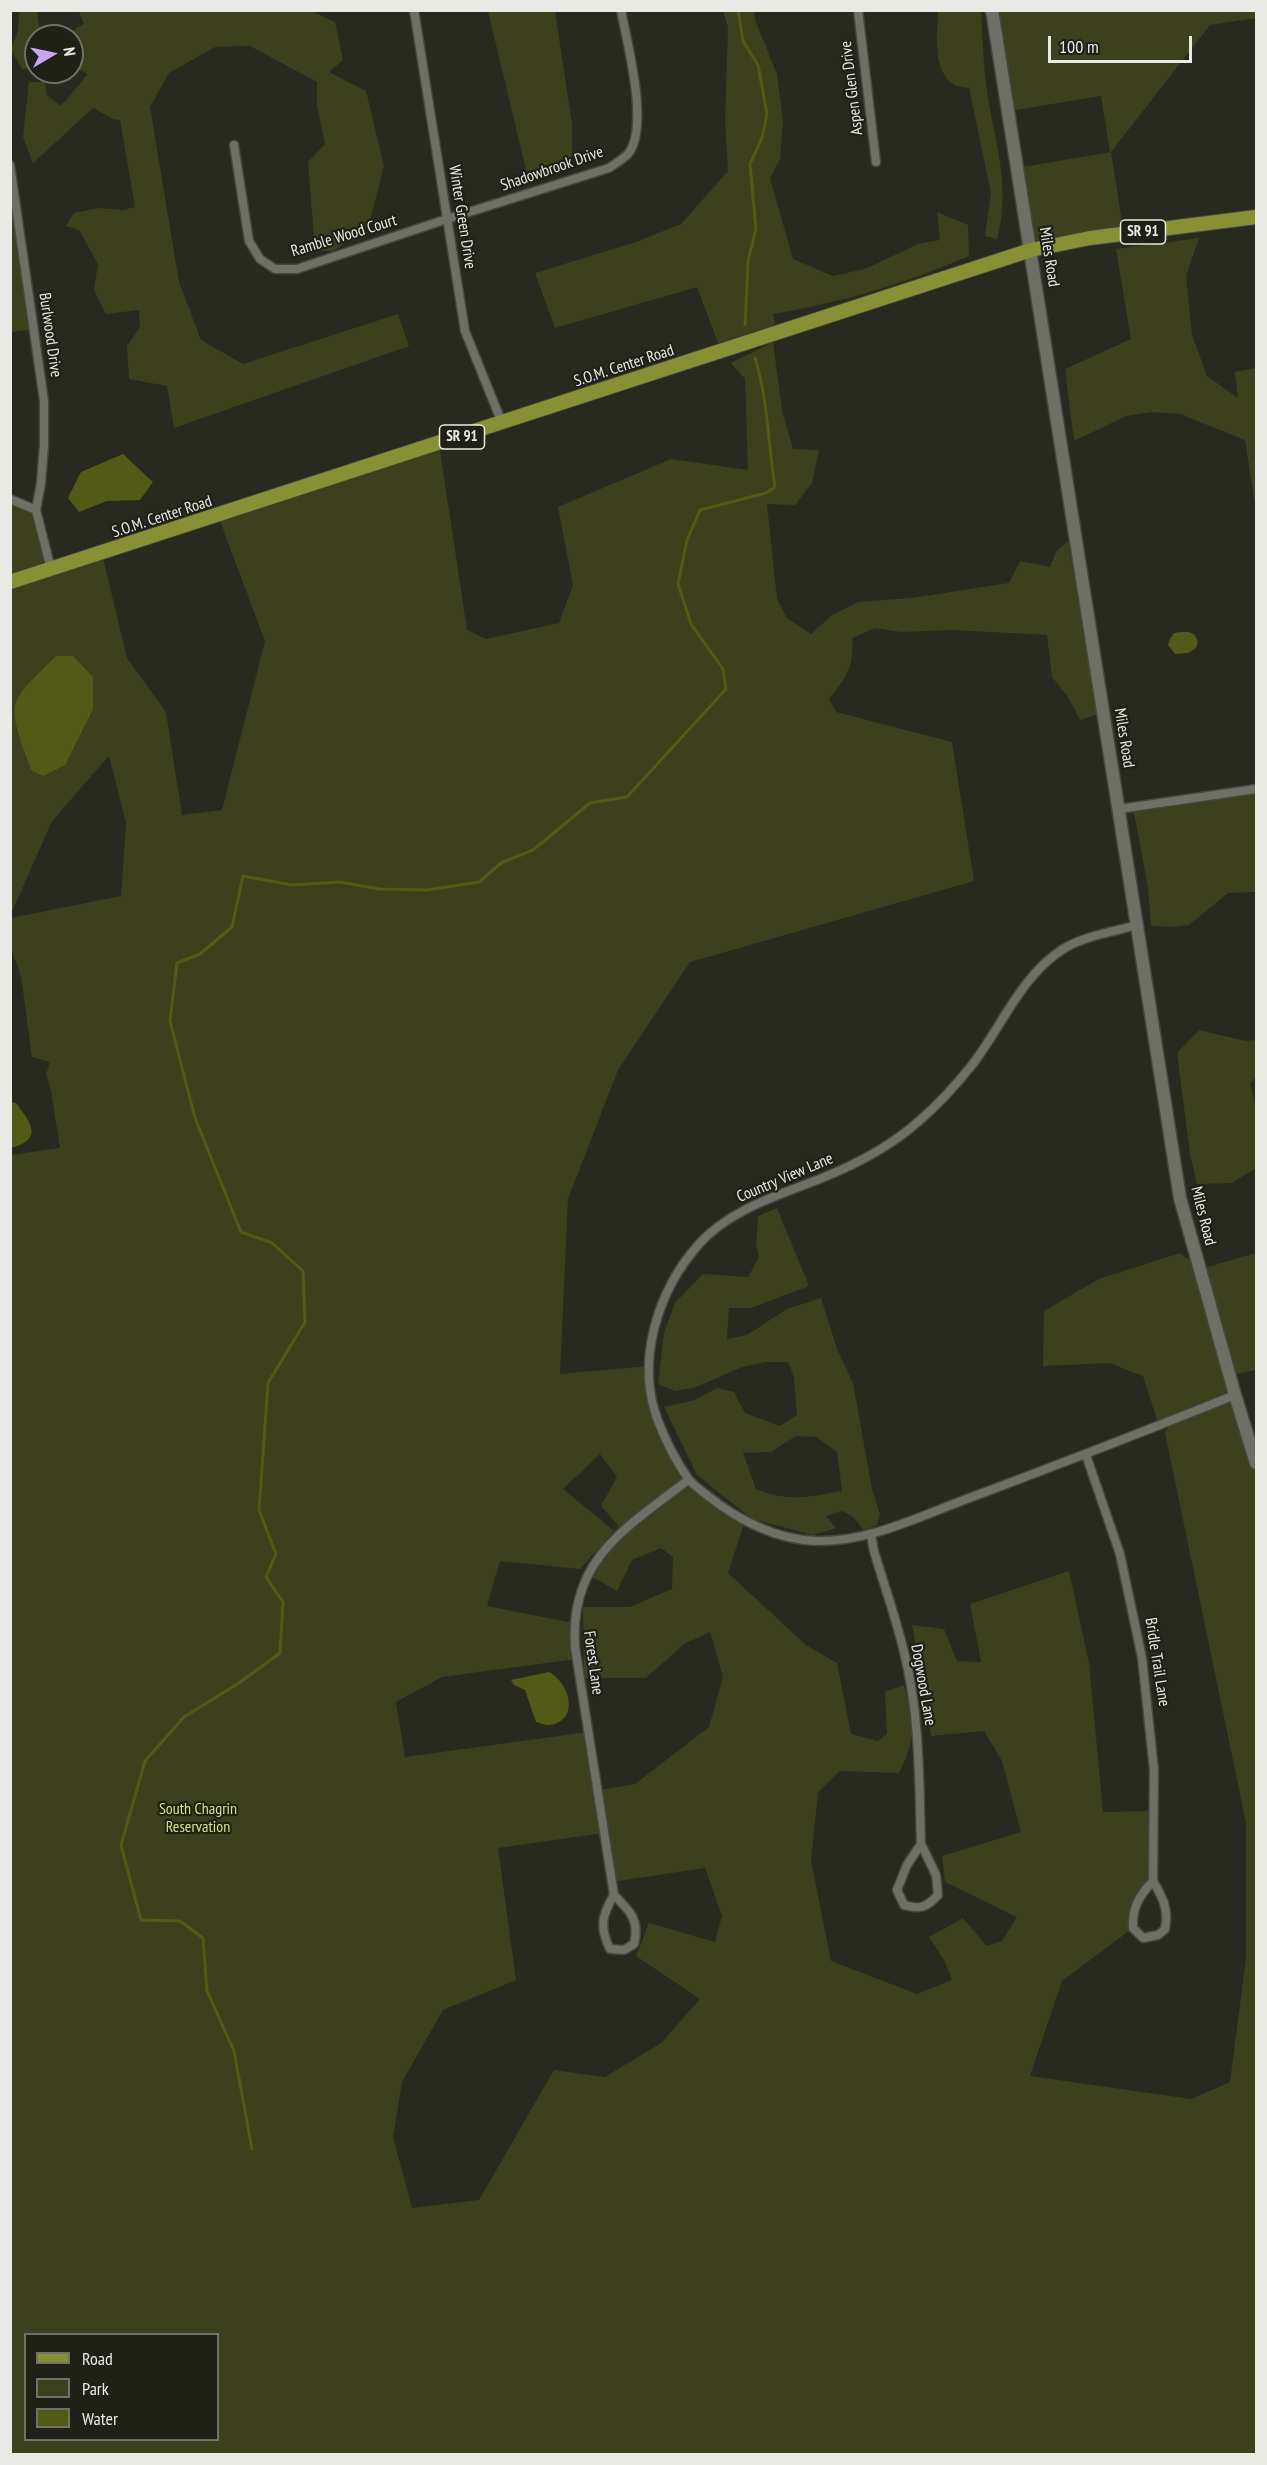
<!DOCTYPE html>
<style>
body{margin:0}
#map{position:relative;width:1267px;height:2465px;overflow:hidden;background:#282a20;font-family:"PT Sans Narrow",sans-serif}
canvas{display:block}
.frame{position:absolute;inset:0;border:12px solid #e9eae4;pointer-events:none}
.legend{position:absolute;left:24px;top:2333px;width:195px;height:108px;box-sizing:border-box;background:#1f2016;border:2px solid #707168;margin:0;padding:8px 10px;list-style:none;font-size:18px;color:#e9eae4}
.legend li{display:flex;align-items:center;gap:12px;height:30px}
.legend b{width:30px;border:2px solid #707168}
.north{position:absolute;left:24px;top:24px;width:60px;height:60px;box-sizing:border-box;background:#1f2016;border:2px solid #707168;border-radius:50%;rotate:81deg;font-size:16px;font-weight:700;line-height:24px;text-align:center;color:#e9eae4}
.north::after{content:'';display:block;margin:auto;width:21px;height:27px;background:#c7a6ef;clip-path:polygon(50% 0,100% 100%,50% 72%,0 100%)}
.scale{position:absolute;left:1048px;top:36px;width:144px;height:27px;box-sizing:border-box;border:3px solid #e9eae4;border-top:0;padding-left:8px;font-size:18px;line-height:21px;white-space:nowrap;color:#e9eae4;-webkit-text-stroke:4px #1f2016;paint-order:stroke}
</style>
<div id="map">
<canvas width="1267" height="2465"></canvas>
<div class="frame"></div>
<ul class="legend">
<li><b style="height:8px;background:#889036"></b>Road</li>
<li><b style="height:16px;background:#3c401d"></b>Park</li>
<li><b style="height:16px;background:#535a17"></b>Water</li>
</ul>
<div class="north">N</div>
<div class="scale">100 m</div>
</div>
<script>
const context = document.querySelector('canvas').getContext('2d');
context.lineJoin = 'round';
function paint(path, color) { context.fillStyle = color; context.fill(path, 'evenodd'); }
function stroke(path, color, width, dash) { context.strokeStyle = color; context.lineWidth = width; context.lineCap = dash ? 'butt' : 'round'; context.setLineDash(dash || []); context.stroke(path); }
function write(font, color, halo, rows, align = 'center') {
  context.font = font + ' "PT Sans Narrow",sans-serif'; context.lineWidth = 4.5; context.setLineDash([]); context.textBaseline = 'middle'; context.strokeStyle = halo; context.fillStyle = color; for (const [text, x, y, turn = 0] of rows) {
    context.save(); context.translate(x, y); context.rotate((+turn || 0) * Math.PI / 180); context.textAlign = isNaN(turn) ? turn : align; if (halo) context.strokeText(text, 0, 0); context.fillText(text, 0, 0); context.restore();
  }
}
const green = new Path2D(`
 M78 10H309L335 22 343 60 329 72 366 91 384 166 368 228 333 251H315L308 162 325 144 317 105V82L250 46 215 47 169 73 150 107 179 282 201 340 243 364 398 314 409 346 174 428 167 386 129 379 127 346 140 327 139 310 106 314 94 290 98 264 79 230 66 226 74 213 99 208 123 210 135 207 120 120 113 119 93 108 33 163 23 137 29 82H45L47 95 61 106 88 74 72 66V36H36V67L22 69 11 50 18 31 19 11H37L39 26 67 34 84 24Z
 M1256 10V18L1210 25 1111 152 1124 234 1031 250 1018 168 1110 152 1101 96 1009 111 992 11Z
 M488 11H555L572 124V164L527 174Z
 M723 11H754L755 20 777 74 783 121 780 159 770 178 793 259 833 276 865 269 918 244 940 240 937 212 968 225 969 256C907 283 840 303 773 314L775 325 718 343 697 287 555 328 535 273 636 242 681 224 728 171 725 122 728 27Z
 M938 11H981C983 35 983 60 986 84 993 139 1012 182 997 239L985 236 991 193 969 88C965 87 958 87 954 85 932 71 937 33 938 11Z
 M17 210 34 329 11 332 10 211Z
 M1199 238 1186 276 1192 335 1207 376 1238 398 1235 372 1256 368V510L1245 440 1180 414 1151 412 1126 416 1074 441 1065 369 1131 339 1116 249Z
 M773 342 782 410 793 449 819 450 812 483 795 505 767 504 777 599 787 618 811 634 831 616 858 602 912 598 1009 583 1020 561 1050 567 1056 552 1068 541 1098 714 1080 720 1068 697 1052 677 1047 635 953 630 901 632 875 628 852 638C854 668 847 676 829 699L836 712 952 742 974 881 690 962 618 1070 568 1199 560 1374 649 1366 657 1420 688 1480 745 1521 728 1573 806 1645 837 1663 851 1734 878 1741 887 1734 885 1692 904 1685C914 1723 917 1737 899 1773L840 1771 818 1792 811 1860 831 1961 917 1994 952 1980 944 1960 929 1937 963 1918 987 1946 1002 1941 1017 1917 945 1882 942 1856 1021 1832 1002 1761 984 1731 931 1736 912 1625 944 1629 957 1661 981 1662 970 1604 1069 1571 1089 1663 1103 1812 1153 1811V1881L1144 1890 1133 1928 1062 1981 1030 2076 1191 2099 1230 2082 1246 1958V1823L1165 1433 1172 1421 1159 1426 1143 1376 1109 1363 1043 1366 1044 1311 1099 1279 1180 1253 1200 1269 1256 1253V1370L1230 1375 1256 1463V2454H11L10 1155 60 1148 51 1091 46 1074 50 1062 32 1057 21 976 11 948V918L121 896 126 823 109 756 52 821 11 914V582L102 554 127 658 166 712 182 815 222 810 265 641 218 516 439 444 467 630 486 639 559 623 573 585 558 507 671 459 748 470 745 379 731 363ZM600 1454 617 1477 601 1506 622 1530 587 1574 617 1591 632 1560 661 1548 673 1557 672 1589 630 1607H583L584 1678H646L684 1644 710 1632 723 1677 709 1727 635 1784 598 1790 588 1732 405 1757 396 1702 442 1677 576 1659 573 1623 487 1606 500 1561 580 1569 614 1531 563 1489ZM604 1833 612 1882 705 1868 722 1916 715 1942 649 1923 636 1956 700 1999 661 2043 605 2077 554 2070 479 2200 412 2208 393 2137 402 2082 443 2010 516 1980 498 1848ZM26 2334H218V2440H26Z
 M11 499 36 510 49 563 11 575Z
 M1256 789V892L1228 893 1189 925 1175 927 1151 926 1148 888 1133 807Z
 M1199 1030 1245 1041 1256 1040V1076L1250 1084 1256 1107V1168L1232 1183 1197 1184 1190 1154 1177 1053Z
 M777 1208 809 1286 751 1308H729L727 1339 747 1335 787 1309 821 1298 837 1349 853 1383 872 1489 880 1514 877 1525 864 1530 853 1517 842 1511 826 1516 836 1528 813 1535 752 1519 697 1475 664 1407 695 1400 717 1388 734 1392 745 1413 780 1426 797 1415 794 1377 788 1362H765L742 1367 694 1388 675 1391 658 1384 664 1333 675 1303 703 1274 748 1277 759 1257 756 1244 758 1216ZM796 1436 816 1437 837 1452 842 1491C812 1497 785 1502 756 1489L743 1453 771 1452Z`);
const water = new Path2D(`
 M123 454 153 482 140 500 107 501 79 512 68 498 81 472Z
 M1182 632H1189L1195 635 1198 642 1196 648 1188 653 1175 654 1168 645 1170 639 1174 633Z
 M56 656H73L93 677V709L65 765 43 776 31 770C26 754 9 716 16 702 24 684 43 670 56 656Z
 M11 1102 16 1103C31 1123 44 1139 11 1148Z
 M549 1672C569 1682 581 1720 550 1725 547 1726 540 1723 536 1722L525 1690 514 1685 511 1680Z`);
const stream = new Path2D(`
 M738 10 743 41 758 65 767 114 762 138 750 164 756 229 748 261 745 325
 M252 2149 234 2051 207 1991 203 1938 180 1921 141 1920 121 1845 145 1761 184 1717 239 1683 280 1653 283 1602 266 1577 276 1554 259 1510 268 1383 305 1322 303 1271 272 1243 241 1232 195 1118 170 1021 177 963 200 954 232 927 243 876 292 885 340 882 379 889 427 890 479 882 501 863 533 850 590 803 627 797 726 689 723 669 691 624 678 584 687 540 700 510 766 493 775 487C768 444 768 399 755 358`);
const minor = new Path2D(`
 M414 10 465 331 502 423
 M858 10 876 162
 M234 145 249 241 260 259 275 269H297L447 219 609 168C615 164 623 159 628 154 650 127 627 43 621 10
 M10 165 44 401V445L41 483 36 510
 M10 499 36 510 51 569
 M1119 809 1256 789
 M1137 925C1113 932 1084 936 1063 949 1021 976 1002 1026 972 1065 956 1085 939 1104 919 1121 891 1146 857 1164 822 1178 780 1195 730 1209 699 1244 658 1290 635 1361 658 1421 665 1439 676 1461 687 1477 692 1485 701 1490 708 1496 738 1520 777 1540 817 1541 871 1542 922 1515 972 1497 1060 1464 1148 1430 1235 1395
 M1086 1455 1120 1554 1142 1658 1154 1770 1153 1881
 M871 1535 874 1551C884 1585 896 1618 904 1652 920 1715 919 1780 921 1844
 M921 1844 936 1875 938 1895C927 1907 920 1910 904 1905L897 1890 907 1865Z
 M1153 1881C1163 1898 1169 1910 1165 1929L1158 1935 1143 1938 1133 1928C1132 1907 1139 1896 1153 1881Z
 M614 1895 575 1647C569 1559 626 1528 688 1480
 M614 1895C630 1911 640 1920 634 1944L624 1950 610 1949C599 1927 602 1915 614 1895Z`);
const secondary = new Path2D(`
 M992 10 1180 1198 1235 1395 1256 1463`);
const primary = new Path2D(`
 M10 582 1031 250 1090 238 1256 217`);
const shields = [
 [1143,232,45],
 [462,437,45]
];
const shieldNames = [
 ["SR 91",1143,232],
 ["SR 91",462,437]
];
const streetNames = [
 ["Aspen Glen Drive",852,88,-97],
 ["Shadowbrook Drive",552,169,-19],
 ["Winter Green Drive",462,217,81],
 ["Ramble Wood Court",344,236,-17],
 ["Miles Road",1049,257,81],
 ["Burlwood Drive",50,335,82],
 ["S.O.M. Center Road",624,366,-18],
 ["S.O.M. Center Road",162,517,-18],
 ["Miles Road",1124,738,81],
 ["Country View Lane",785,1178,-23],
 ["Miles Road",1203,1216,76],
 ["Bridle Trail Lane",1157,1662,81],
 ["Forest Lane",593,1663,82],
 ["Dogwood Lane",923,1685,80]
];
const parkNames = [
 ["South Chagrin",198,1809],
 ["Reservation",198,1827]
];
paint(green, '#3c401d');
paint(water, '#535a17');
stroke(stream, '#535a17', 3);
stroke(minor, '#45463e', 11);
stroke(secondary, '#45463e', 15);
stroke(primary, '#45463e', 16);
stroke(minor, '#6e7065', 8);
stroke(secondary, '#6e7065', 12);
stroke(primary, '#889036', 14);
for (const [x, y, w] of shields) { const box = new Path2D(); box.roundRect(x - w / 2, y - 12, w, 24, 4.5); context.fillStyle = '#1f2016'; context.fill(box); stroke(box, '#e9eae4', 1.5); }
write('bold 15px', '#e9eae4', null, shieldNames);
write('16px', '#e9eae4', '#1f2016', streetNames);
write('16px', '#d5e184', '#1f2016', parkNames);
</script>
